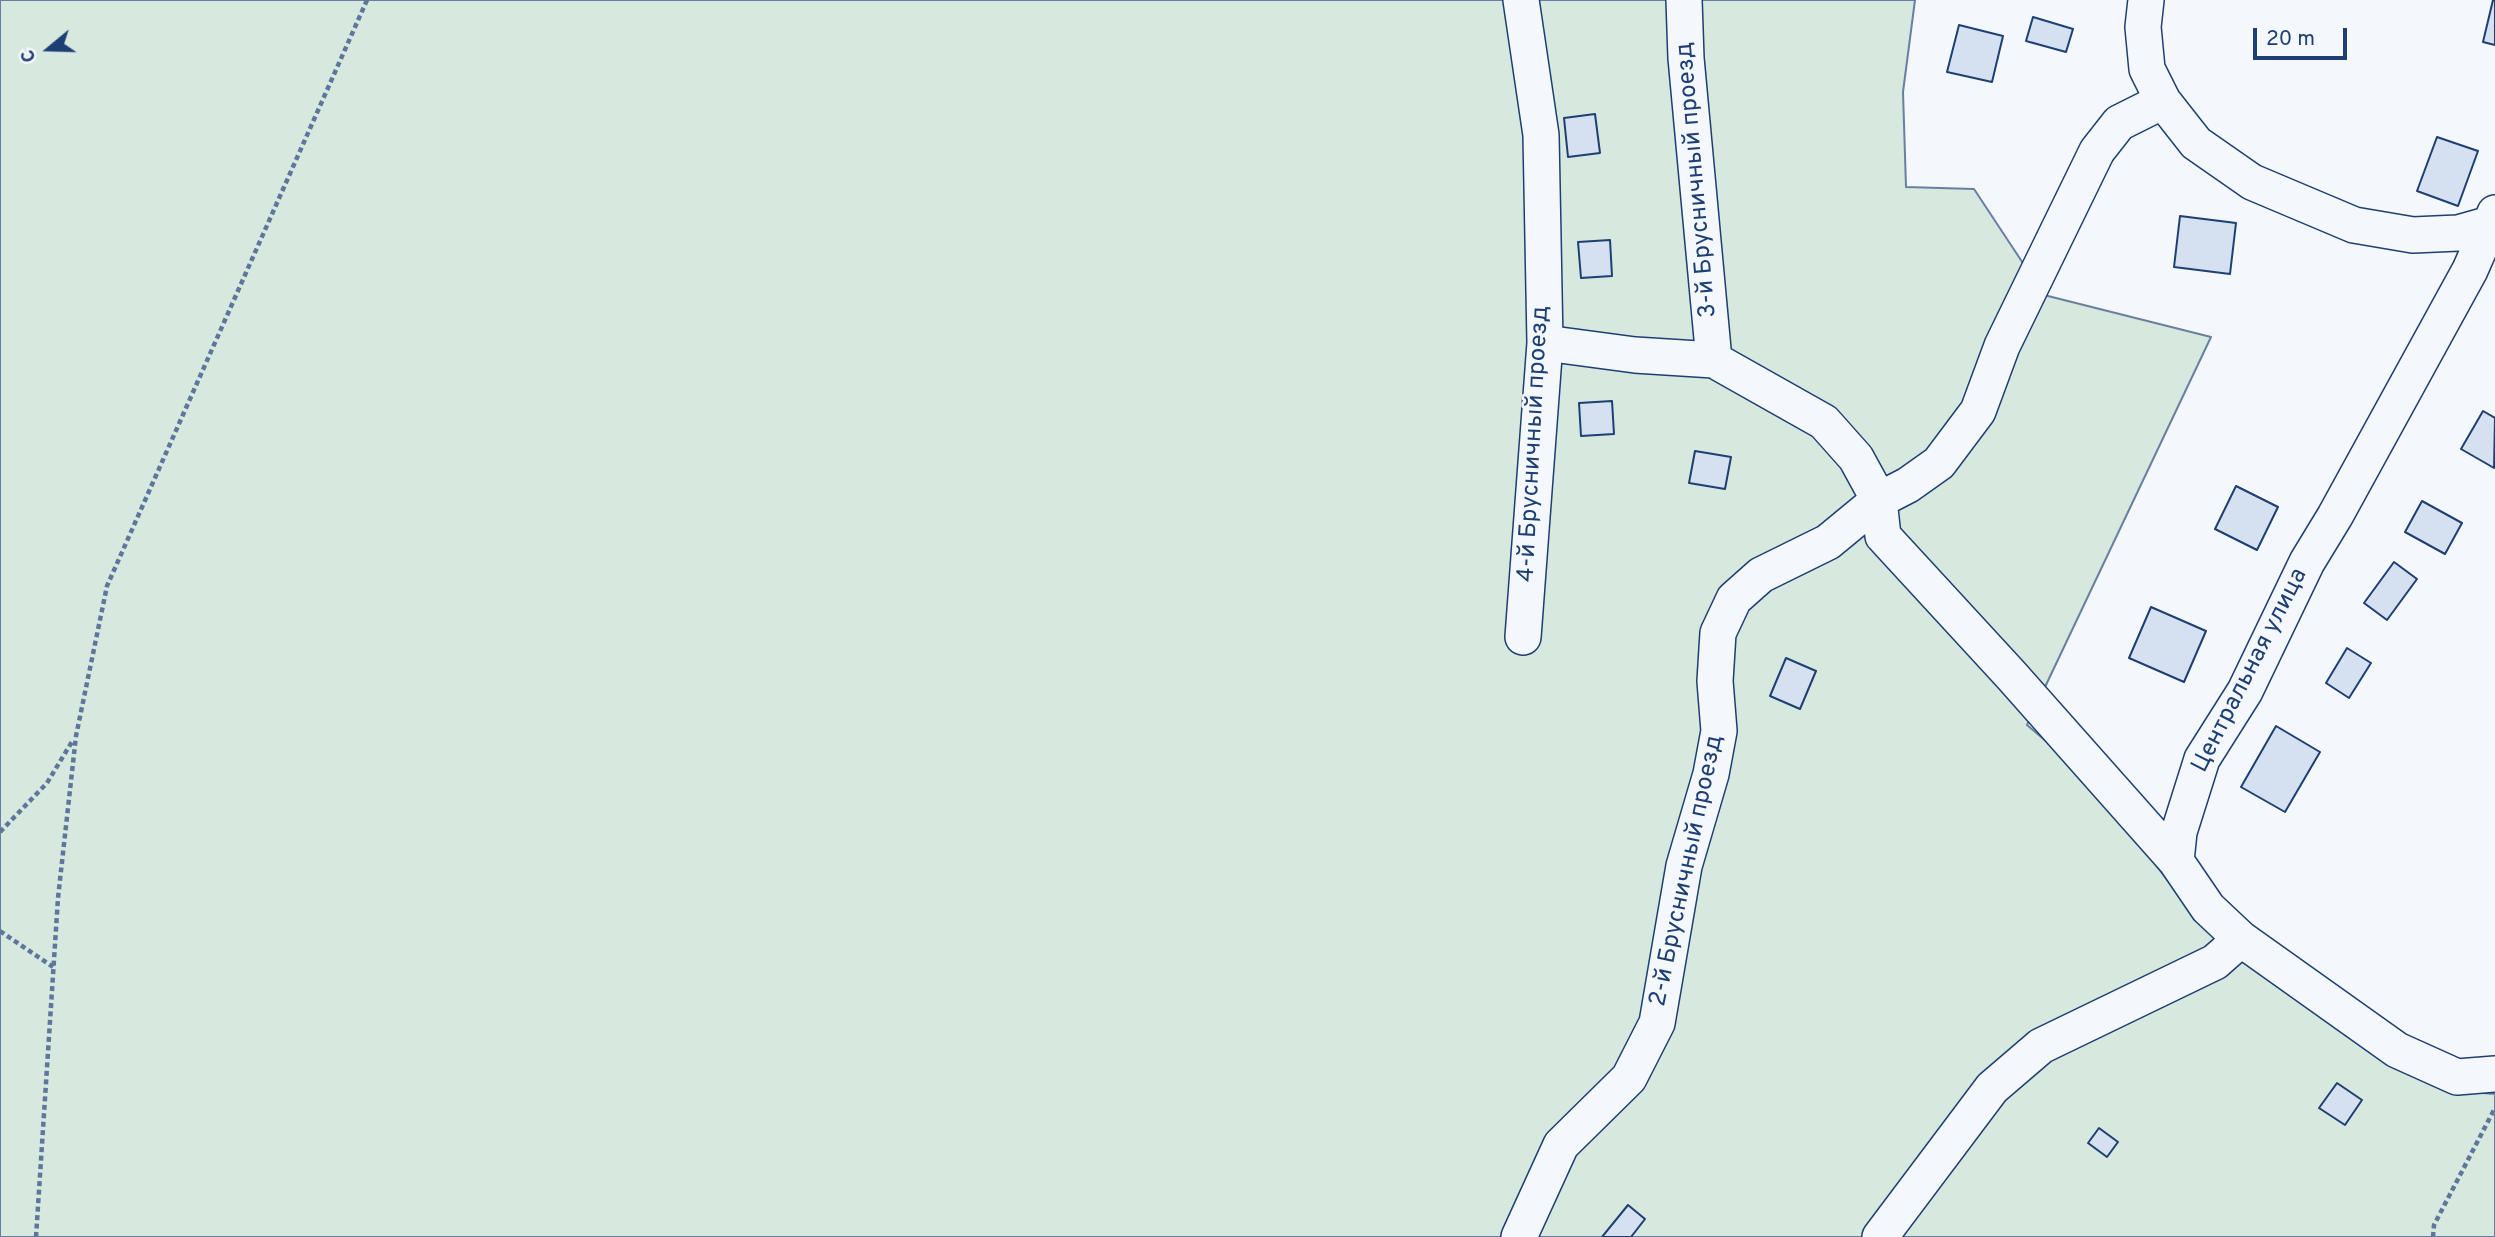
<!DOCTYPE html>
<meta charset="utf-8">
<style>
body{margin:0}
#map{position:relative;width:2495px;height:1237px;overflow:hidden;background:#f4f7fb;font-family:Overpass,sans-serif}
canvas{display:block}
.north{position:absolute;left:14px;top:14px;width:70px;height:70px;-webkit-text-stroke:5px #f4f7fb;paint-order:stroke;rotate:251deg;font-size:19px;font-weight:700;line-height:28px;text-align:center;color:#1d3f73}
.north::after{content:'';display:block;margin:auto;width:24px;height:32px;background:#1d3f73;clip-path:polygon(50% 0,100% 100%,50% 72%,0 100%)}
.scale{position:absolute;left:2253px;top:28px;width:94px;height:32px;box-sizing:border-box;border:4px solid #1d3f73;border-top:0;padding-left:9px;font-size:21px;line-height:24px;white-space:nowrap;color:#1d3f73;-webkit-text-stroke:5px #f4f7fb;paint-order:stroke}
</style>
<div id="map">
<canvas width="2495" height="1237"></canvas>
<div class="north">С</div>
<div class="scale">20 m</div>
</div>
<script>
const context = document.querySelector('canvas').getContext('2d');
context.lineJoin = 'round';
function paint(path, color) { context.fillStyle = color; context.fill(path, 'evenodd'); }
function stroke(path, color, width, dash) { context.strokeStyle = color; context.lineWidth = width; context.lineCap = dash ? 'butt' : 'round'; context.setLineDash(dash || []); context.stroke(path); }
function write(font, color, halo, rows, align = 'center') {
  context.font = font + ' Overpass,sans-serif'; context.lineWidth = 5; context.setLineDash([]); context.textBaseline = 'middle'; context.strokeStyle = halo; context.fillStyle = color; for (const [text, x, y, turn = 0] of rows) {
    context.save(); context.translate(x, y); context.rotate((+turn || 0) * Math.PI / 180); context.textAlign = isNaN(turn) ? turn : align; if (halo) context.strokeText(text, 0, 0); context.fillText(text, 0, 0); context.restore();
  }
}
const green = new Path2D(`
 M0 0H1915L1903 92 1906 187 1974 189 2044 295 2211 337 2027 725 2086 775 2203 926 2395 1068 2459 1091 2495 1094V1237H0Z`);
const building = new Path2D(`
 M2493 0H2495V45L2483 42Z
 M2033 17 2073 29 2066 52 2026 41Z
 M1959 25 2003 36 1992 82 1947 72Z
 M1595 114 1600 153 1568 157 1564 118Z
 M2437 137 2478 151 2458 206 2417 191Z
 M2180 216 2236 223 2230 274 2174 267Z
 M1610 240 1612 276 1581 278 1578 242Z
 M1612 401 1614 434 1581 436 1579 403Z
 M2483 411 2495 418 2494 468 2461 449Z
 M1695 451 1731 457 1725 489 1689 483Z
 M2236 486 2278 507 2257 550 2215 529Z
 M2422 501 2462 523 2445 554 2405 532Z
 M2394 562 2417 579 2387 620 2364 603Z
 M2151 607 2206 631 2184 682 2129 658Z
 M2347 648 2371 663 2349 698 2326 683Z
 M1786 658 1816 671 1800 709 1770 696Z
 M2276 726 2320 752 2285 812 2241 787Z
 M2337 1083 2362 1100 2345 1125 2319 1108Z
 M2099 1128 2118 1142 2107 1157 2088 1143Z
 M1628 1205 1645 1219 1631 1237H1602Z`);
const path = new Path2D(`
 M0 832 47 783 73 740
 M0 931 53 967
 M36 1237 58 898 76 736 107 586 367 0
 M2433 1237 2434 1225 2495 1108`);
const minor = new Path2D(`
 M1521 0 1541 135 1545 343 1523 637
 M1684 0 1686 58 1714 360
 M2146 0 2143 27 2147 69 2163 101 2196 143 2252 182 2354 225 2413 235 2458 233 2490 224
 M2495 213 2470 270 2335 516 2307 562 2245 691 2202 759 2179 832 2176 861 2208 908 2241 939 2397 1050 2457 1077 2495 1074
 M1545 343 1635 355 1714 360 1824 422 1856 458 1879 500 1883 536 2011 675 2176 861
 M1519 1237 1561 1145 1629 1078 1657 1023 1684 866 1711 774 1719 731 1715 681 1718 633 1734 599 1761 575 1828 542 1879 500 1908 485 1939 463 1978 411 2002 346 2097 151 2119 123 2163 101
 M1880 1237 1992 1088 2041 1046 2215 962 2241 939`);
const streetNames = [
 ["3-й Брусничный проезд",1698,180,-95],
 ["4-й Брусничный проезд",1535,444,-87],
 ["Центральная улица",2251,671,-63],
 ["2-й Брусничный проезд",1688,871,-78]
];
paint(green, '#d7e8df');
stroke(green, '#687fa3', 2);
paint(building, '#d5e0f0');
stroke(building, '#1d3f73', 2);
stroke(minor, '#1d3f73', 38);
stroke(path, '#5e769c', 4.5, [5, 3.5]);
stroke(minor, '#f4f7fb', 35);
write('24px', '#1d3f73', '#f4f7fb', streetNames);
</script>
